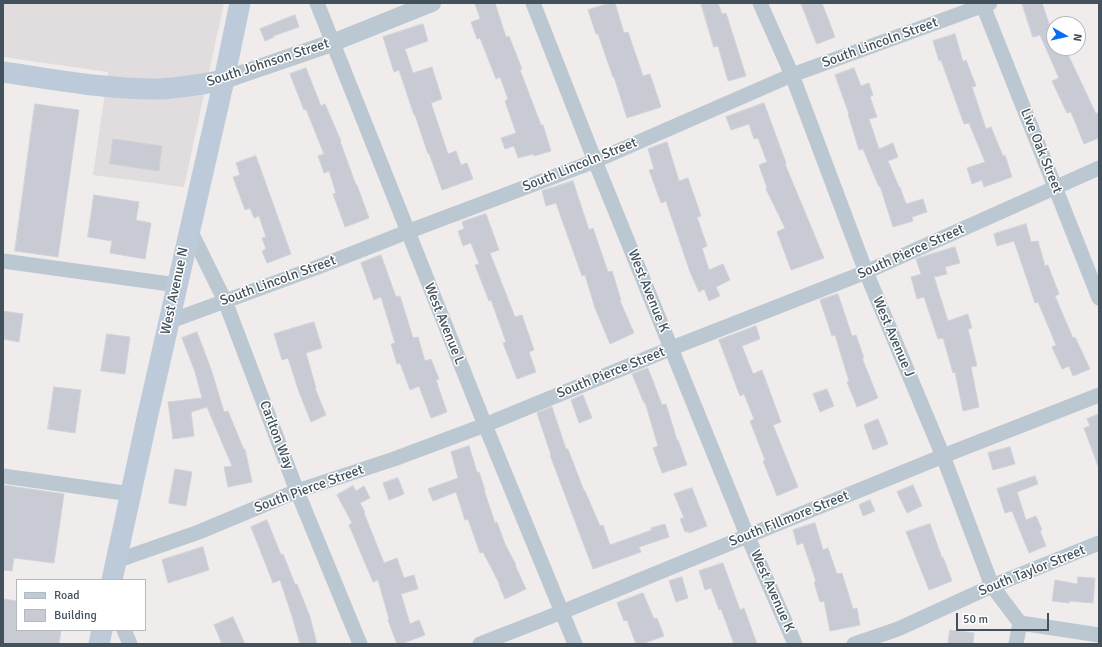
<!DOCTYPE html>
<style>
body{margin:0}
#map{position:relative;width:1102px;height:647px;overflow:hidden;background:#f0ecec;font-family:Signika,sans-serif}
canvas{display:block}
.frame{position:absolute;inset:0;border:4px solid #43515c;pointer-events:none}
.legend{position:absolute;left:16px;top:579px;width:130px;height:52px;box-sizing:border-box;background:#fff;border:1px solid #b4b9be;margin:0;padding:5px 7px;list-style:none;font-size:12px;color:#43515c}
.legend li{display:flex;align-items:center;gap:8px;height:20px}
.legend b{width:20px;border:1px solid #b4b9be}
.north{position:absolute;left:1046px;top:16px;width:40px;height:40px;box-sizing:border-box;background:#fff;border:1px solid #b4b9be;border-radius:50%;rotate:98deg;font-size:11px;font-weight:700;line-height:16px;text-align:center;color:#43515c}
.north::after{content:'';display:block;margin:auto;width:14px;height:18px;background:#056ef2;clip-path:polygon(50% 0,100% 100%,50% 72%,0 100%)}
.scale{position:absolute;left:956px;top:613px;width:93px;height:18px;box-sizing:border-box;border:2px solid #43515c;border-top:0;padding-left:5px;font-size:12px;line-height:14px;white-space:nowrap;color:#43515c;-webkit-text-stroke:3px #fff;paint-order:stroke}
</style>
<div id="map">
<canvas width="1102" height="647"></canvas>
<div class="frame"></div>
<ul class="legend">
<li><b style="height:5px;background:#bdcad9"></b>Road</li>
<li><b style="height:11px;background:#c8cbd3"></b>Building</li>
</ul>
<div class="north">N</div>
<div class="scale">50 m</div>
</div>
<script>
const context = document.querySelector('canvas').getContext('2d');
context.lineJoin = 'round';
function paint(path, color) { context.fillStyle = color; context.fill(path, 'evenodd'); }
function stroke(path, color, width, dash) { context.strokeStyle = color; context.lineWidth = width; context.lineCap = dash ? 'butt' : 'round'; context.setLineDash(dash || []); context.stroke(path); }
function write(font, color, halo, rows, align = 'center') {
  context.font = font + ' Signika,sans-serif'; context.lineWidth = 3; context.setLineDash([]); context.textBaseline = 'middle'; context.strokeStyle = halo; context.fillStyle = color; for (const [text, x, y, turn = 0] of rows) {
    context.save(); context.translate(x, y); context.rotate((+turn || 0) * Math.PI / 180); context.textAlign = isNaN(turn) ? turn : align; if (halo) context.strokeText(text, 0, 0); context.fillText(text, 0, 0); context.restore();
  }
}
const education = new Path2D(`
 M3 3H224L184 187 93 175 108 72 3 57Z`);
const building = new Path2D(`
 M475 3H495L506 37 509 36 522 69 520 70 541 125H543L551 151 534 156 533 154 518 158 514 146 505 149 501 138 516 133 505 101 508 99 500 77 496 79 480 38 477 39 471 22 480 19Z
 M610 3H615L624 33 628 32 643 76 650 74 661 107 627 118 614 77H613L598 34H596L588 10Z
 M701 3H718L722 14 726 13 746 76 728 81 718 46 714 47Z
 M801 3H822L835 37 817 44Z
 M1022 3H1042L1054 38V48H1065L1096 114 1099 112V138L1084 144 1071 112 1067 113 1052 81 1059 78 1040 35 1033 37Z
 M295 15 299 27 273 36 274 37 265 41 260 29Z
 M423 24 428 41 405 49 413 73 432 67 442 99 431 103 448 154 456 151 461 165 467 163 473 179 442 190 429 153 428 154 415 115H414L399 70 394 72 383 37Z
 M955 34 963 62 966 60 976 86 972 87 986 129 991 127 1003 156 1005 155 1012 177 984 187 982 180 972 184 967 168 985 162 969 123 964 124 941 60 939 61 933 41Z
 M306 68 321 106 325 104 341 141H340L356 185H357L369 218 345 227 333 194 336 193 329 171 324 173 318 156 324 154 306 109 304 110 290 74Z
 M854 68 861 86 869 83 873 95 870 97 877 117 869 119 879 149 893 143 898 157 888 161 899 187H900L906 204 923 199 927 212 912 217 913 221 893 227 880 186 879 187 863 149 859 150 848 114H849L835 75Z
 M764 103 786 163 785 164 824 258 791 270 777 232 785 228 766 189 767 188 759 165 767 162 758 138 754 139 749 124 731 130 726 117Z
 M35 104 79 110 58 257 15 251Z
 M113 139 162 146 159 171 110 164Z
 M667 142 679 181 688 178 701 216 697 217 707 246 702 248 709 270 723 264 730 280 716 287 720 296 709 301 704 289 699 292 690 272 666 201 661 203 649 170 654 169 648 149Z
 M256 156 291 254 267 263 262 251 266 249 262 238 266 237 259 216 254 218 250 208 245 210 233 177 240 175 236 163Z
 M573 181 589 230 593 228 608 272 612 271 621 300 620 301 634 333 610 344 595 308 585 275 582 276 556 203 546 206 542 191Z
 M94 195 139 202 136 220 151 223 145 259 110 253 112 241 88 237Z
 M486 214 499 250 490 253 515 317 522 315 534 350 529 352 536 372 517 379 503 343 506 342 491 300 489 301 475 265 479 264 471 243 463 246 458 231 464 229 462 222Z
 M1026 224 1031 242 1038 241 1045 266 1048 265 1059 294 1055 296 1073 338 1075 337 1090 369 1073 376 1069 366 1062 369 1052 347 1056 345 1038 302 1035 303 1014 241 997 246 994 234Z
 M955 247 960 263 945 267 947 274 934 277 948 321 968 314 972 328 968 329 977 366 971 367 979 407 963 411 955 372 953 373 943 338 938 339 924 297 917 299 911 277 921 274 916 259Z
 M381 255 396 297 400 296 413 338 418 337 425 361 431 359 439 379 436 380 447 412 431 418 419 386 410 390 400 363 397 364 391 344 395 343 381 297 374 300 361 263Z
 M838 294 852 336 856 335 864 358H862L878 398 857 407 847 382 849 381 835 335 832 336 820 300Z
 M3 311 23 314 19 342 3 339Z
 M314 322 322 348 306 353 316 388H315L326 415 311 422 299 392 288 358 282 360 274 334Z
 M756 326 760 339 742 346 753 374 762 370 781 422 773 425 798 487 777 496 763 461 765 460 750 421 754 419 744 394 740 396 719 340Z
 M197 332 212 372 224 412 228 411 244 450 245 449 252 482 228 487 224 467 232 466 207 407 191 412 194 436 173 439 168 402 202 398 195 372 182 338Z
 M107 334 130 337 125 374 101 371Z
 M648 368 662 405 666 404 677 440H678L687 465 662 473 653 448 658 446 645 402 644 403 632 374Z
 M54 387 81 390 75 433 48 429Z
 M827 389 834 406 820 412 813 394Z
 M583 395 592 418 579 423 571 400Z
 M552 407 566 449H568L584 491H585L600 526 603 525 610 545 652 530 651 528 665 524 669 537 639 547 641 552 593 569 550 455H551L537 413Z
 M1099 414V466H1098L1084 428 1090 426 1087 419Z
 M878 419 888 444 873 450 864 425Z
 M469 446 477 472H479L485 490H484L495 523 497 522 505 544 516 565H515L526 589 505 599 499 585H500L483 552 480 553 468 519 465 520 456 492 433 501 428 489 458 478 451 452Z
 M1010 447 1015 464 993 470 988 453Z
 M175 469 192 472 186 506 169 503Z
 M1035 476 1038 484 1017 492 1026 520 1036 516 1042 530 1040 531 1046 546 1029 553 1012 511 1005 513 997 489Z
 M398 478 404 494 389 500 383 483Z
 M3 485 64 494 54 563 14 558 12 571 3 570Z
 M913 485 922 506 907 513 897 492Z
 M353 486 356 491 364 486 370 498 360 503 365 512 364 513 384 563 397 558 404 578 414 575 418 589 401 594 410 624 419 620 425 635 401 644H397L388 620 389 619 378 580 373 582 349 525 352 523 337 495Z
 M692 488 707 526 689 533V531L685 532 680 519 684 518 674 494Z
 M870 500 875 511 863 516 859 505Z
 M267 520 281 555 283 554 295 584H297L310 617 317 644H300L292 616 280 580 273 583 251 527Z
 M815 523 823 550 828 548 837 574 842 573 853 609 857 608 860 625 830 631 824 601 820 602 814 582 816 581 803 543 797 545 793 530Z
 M930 524 942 558 943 557 952 581 929 590 906 532Z
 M203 547 209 570 168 583 162 560Z
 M723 563 740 610 744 608 757 644H734L721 609 719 610 711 588 705 590 699 571Z
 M682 577 688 598 676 602 669 581Z
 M1078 577 1095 578 1093 603 1069 601V603L1052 601 1055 580 1077 584Z
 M643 593 654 619 657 618 664 636 642 644H636L627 620 624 621 617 603Z
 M4 599 17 601V630H61L59 644H3Z
 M233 617 245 644H222L214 625Z
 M950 630 974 633 973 644H948Z`);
const minor = new Path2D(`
 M317 3 485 425 575 644
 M533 3 595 161 747 535 795 644
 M760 3 792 75 866 272 943 456 992 586 1020 623 1016 644
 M982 3 1099 298
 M189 228 225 301 297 491 360 644
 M3 261 177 285
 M168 322 318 267 407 232 595 161 792 75 990 3
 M3 476 131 494
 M116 561 199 532 297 491 394 459 485 425 672 348 866 272 1099 168
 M1020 623 1099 635
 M124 630 130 644
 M480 644 562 612 943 456 1099 395
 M854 644 898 629 992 586 1099 543`);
const tertiary = new Path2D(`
 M224 80 332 43 432 3`);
const secondary = new Path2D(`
 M3 72C53 79 104 89 154 89 177 89 201 84 224 80
 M112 580 148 414 224 80 240 3
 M99 644 102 630`);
const streetNames = [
 ["South Lincoln Street",880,43,-20],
 ["South Johnson Street",268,63,-18],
 ["Live Oak Street",1041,151,68],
 ["South Lincoln Street",580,165,-22],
 ["South Pierce Street",911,252,-24],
 ["South Lincoln Street",278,281,-20],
 ["West Avenue N",175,291,-78],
 ["West Avenue K",648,291,68],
 ["West Avenue L",444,324,68],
 ["West Avenue J",893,337,67],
 ["South Pierce Street",611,373,-22],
 ["Carlton Way",276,435,69],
 ["South Pierce Street",309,489,-20],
 ["South Fillmore Street",789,519,-22],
 ["South Taylor Street",1032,571,-22],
 ["West Avenue K",772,591,66]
];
paint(education, '#e1ddde');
paint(building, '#c8cbd3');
stroke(building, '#d0d3d9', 1);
stroke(minor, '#bbc8d1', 15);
stroke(tertiary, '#bbc8d1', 18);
stroke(secondary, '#bdcad9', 21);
write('14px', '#43515c', '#fff', streetNames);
</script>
